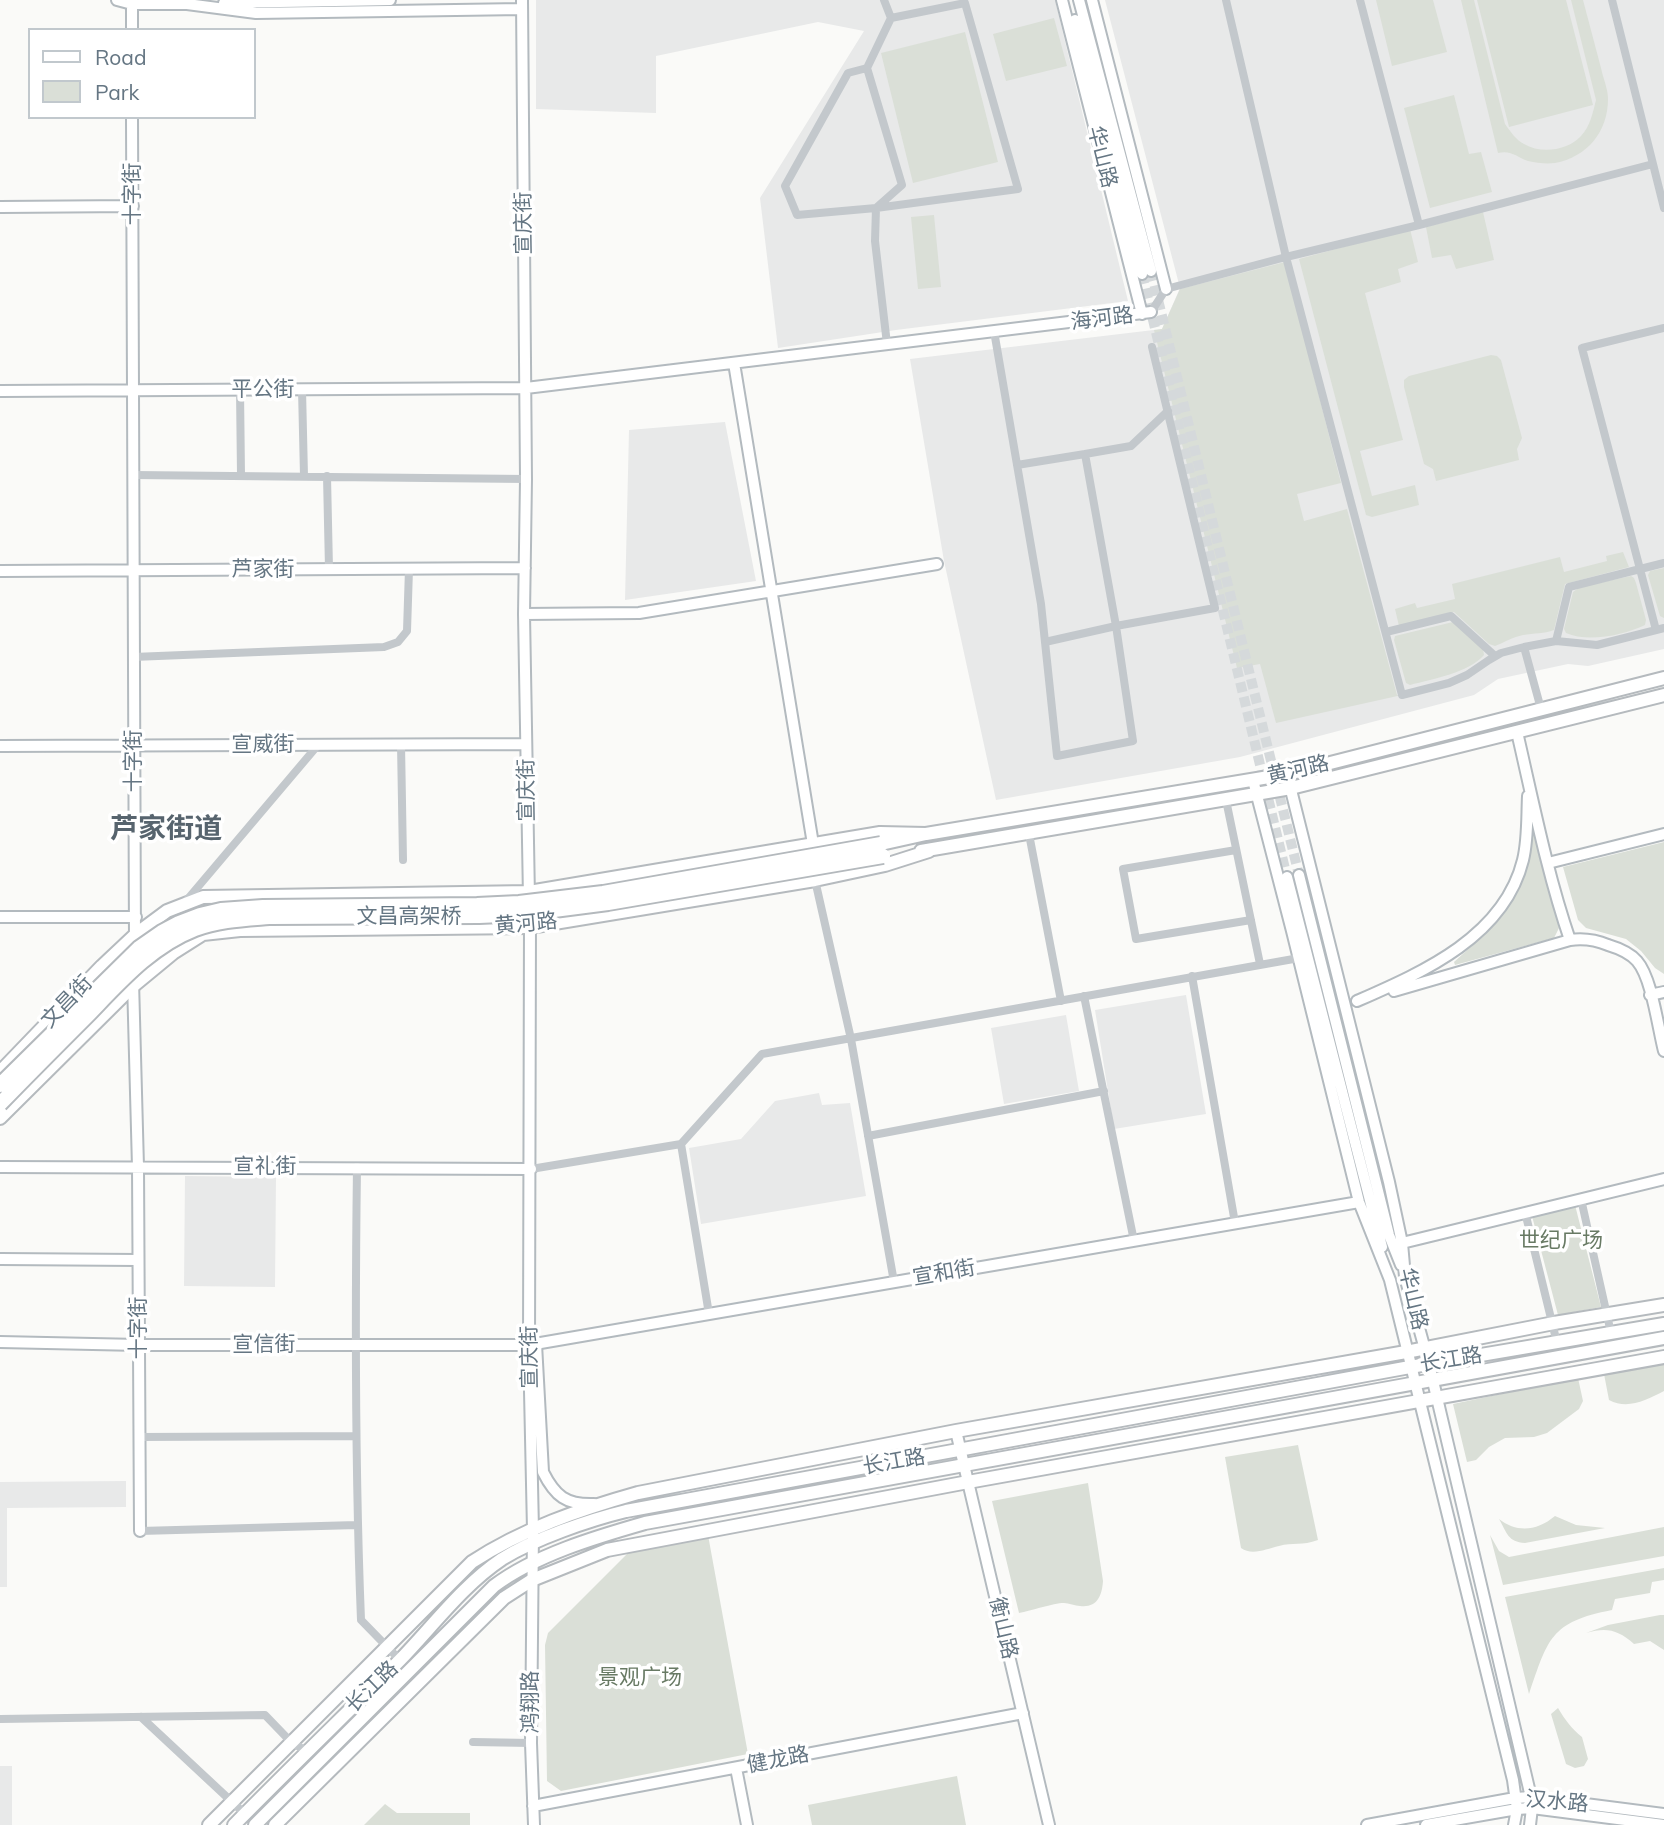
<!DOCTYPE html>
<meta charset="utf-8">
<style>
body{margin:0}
#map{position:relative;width:1664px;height:1825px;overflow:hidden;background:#fafaf8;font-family:Mulish,sans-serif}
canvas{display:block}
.legend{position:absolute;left:28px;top:28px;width:228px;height:91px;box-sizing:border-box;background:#fff;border:2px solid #c1c8cd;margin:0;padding:9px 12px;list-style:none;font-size:21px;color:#657683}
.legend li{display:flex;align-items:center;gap:14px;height:35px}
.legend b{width:35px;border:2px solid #c1c8cd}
</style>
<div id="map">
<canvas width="1664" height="1825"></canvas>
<ul class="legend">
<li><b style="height:9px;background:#fff"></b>Road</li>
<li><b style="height:19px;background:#dadfd7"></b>Park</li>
</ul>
</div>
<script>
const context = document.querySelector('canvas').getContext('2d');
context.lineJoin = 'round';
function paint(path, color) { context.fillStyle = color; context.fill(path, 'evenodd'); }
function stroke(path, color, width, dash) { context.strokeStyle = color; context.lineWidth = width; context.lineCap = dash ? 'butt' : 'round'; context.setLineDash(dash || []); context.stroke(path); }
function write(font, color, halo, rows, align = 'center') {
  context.font = font + ' Mulish,"Noto Sans SC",sans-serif'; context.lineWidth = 7; context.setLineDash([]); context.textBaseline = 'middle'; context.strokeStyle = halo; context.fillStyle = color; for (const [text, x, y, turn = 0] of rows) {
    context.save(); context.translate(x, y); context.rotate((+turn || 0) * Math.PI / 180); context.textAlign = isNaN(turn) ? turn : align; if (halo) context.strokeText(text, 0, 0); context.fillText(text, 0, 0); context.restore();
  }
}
const built = new Path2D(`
 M536 0H1055L1128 301 896 330 778 348 760 198 864 31 818 22 656 56V113L536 109Z
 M1105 0H1664V649L1588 666 1568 664 1498 679 1474 695 1240 757 996 800 944 561 910 359 1162 329 1180 288Z
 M725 422 756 581 625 600 629 430Z
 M1186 995 1206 1114 1114 1129 1095 1010Z
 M1066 1015 1079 1091 1004 1104 991 1028Z
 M819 1093 822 1105 850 1103 866 1196 701 1224 689 1148 741 1139 775 1101Z
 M185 1176 276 1177 275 1287 184 1286Z
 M126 1481V1507L7 1508V1587H0V1482Z
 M0 1766H12V1825H0Z`);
const green = new Path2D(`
 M1376 0H1433L1447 52 1392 66Z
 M1461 0H1474L1505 124C1510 131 1516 140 1524 144 1541 154 1567 151 1581 136 1590 127 1593 112 1596 100L1571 0H1583C1589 23 1595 45 1601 68 1603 78 1608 89 1608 99 1608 132 1587 157 1555 163 1546 164 1537 163 1528 161 1516 157 1512 150 1498 153Z
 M1477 0H1566L1593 105 1509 127Z
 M1054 18 1067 66 1006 81 993 34Z
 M965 32 998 162 913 183 881 53Z
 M1454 95 1469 154 1481 152 1492 192 1430 208 1404 108Z
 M1483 212 1494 260 1456 269 1451 255 1432 258 1426 227Z
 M934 215 941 287 918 289 911 217Z
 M1410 229 1418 262 1398 269 1401 282 1365 293 1403 440 1360 451 1372 496 1415 485 1419 505 1372 517 1366 515 1299 259Z
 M1285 262 1341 483 1297 494 1304 521 1347 509 1397 695H1402L1276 723 1260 664 1237 668 1154 330 1162 329 1180 289Z
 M1491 355 1497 356 1501 360 1522 438 1517 449 1519 460 1436 481 1433 469 1424 464 1404 387V380L1409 376Z
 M1623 552 1629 567 1565 584 1554 630C1544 634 1534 633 1523 635 1513 637 1505 642 1495 646L1489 644 1454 612 1399 626 1395 609 1415 603 1417 608 1455 599 1452 584 1560 557 1564 572 1607 561 1606 556Z
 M1664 568V618L1660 616 1648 575 1650 571Z
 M1631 576 1634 578 1636 583 1646 620 1645 625C1624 635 1588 643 1566 633L1564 629 1573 592 1580 587Z
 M1453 622 1483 649 1484 655C1468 673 1433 679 1410 685L1406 683 1394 640 1395 636Z
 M1535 826 1558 913 1559 928 1554 938 1455 965 1454 962C1484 935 1517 908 1526 867 1529 854 1529 841 1531 828Z
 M1664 842V974L1655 968 1641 951 1626 939 1586 928 1578 920 1563 867Z
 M1575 1205 1601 1307 1558 1315 1532 1216Z
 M1664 1362V1391C1646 1400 1628 1410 1609 1400L1604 1374Z
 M1578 1378 1583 1401 1579 1409 1547 1433 1534 1437 1505 1438 1489 1447 1476 1460 1467 1462 1453 1404Z
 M1298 1445 1318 1540C1302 1546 1293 1542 1279 1546 1266 1549 1252 1556 1241 1548L1225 1457Z
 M1088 1483 1103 1581C1102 1596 1097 1608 1080 1606 1075 1606 1069 1603 1064 1603 1053 1603 1031 1611 1019 1613L992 1501Z
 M1555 1516 1576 1525 1605 1528 1525 1543C1508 1542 1507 1533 1499 1519 1517 1533 1537 1531 1555 1516Z
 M1664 1527V1556L1503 1585 1490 1535 1499 1551 1509 1557Z
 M708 1535 748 1754 561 1791 547 1781 545 1645 548 1633 627 1554 640 1548Z
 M1664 1568V1580L1652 1582 1650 1593 1615 1599 1612 1610C1550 1622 1548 1639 1529 1694L1505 1597Z
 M1660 1615H1664V1650L1650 1641 1634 1644C1618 1630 1607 1627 1586 1633L1608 1625Z
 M1558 1708C1565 1720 1572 1729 1582 1737L1588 1759 1584 1766 1575 1768 1566 1764 1551 1714Z
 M957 1776 966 1825H812L808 1805Z
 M385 1804 397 1813H470V1825H364Z`);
const secondaryTunnel = new Path2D(`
 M1151 271 1299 875
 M1142 274 1287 877`);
const street = new Path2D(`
 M884 0 891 18 867 68 902 185 876 208 875 241 887 344
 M1226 0 1286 257 1402 695 1449 683 1467 675 1489 660 1501 653 1524 647 1556 641 1597 645 1664 628
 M1360 0 1419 225
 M1612 0 1664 208
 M867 68 848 73 785 186 797 215 876 208 1018 189 965 3 891 18
 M1151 312 1166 289 1286 257 1419 225 1653 164
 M994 331 1041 604 1057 756 1133 741 1116 626 1085 454 1017 465
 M302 389 304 476
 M240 390 241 475
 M1085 454 1131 446 1168 411
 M134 475 526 479
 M327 476 329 569
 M1656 630 1582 348 1664 328
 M1386 632 1451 616 1495 656
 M1556 641 1569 587 1664 563
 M1045 642 1116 626 1215 608 1152 347
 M1524 647 1541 709
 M133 657 384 647 398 642 407 631 409 569
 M401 744 403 860
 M1226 800 1260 964
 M1029 834 1061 1001
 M1236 850 1123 869 1136 939 1251 920
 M815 880 851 1039 894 1282
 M186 901 318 745
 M1192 976 1235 1223
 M1084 996 1134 1241
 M868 1136 1104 1091
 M681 1144 709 1314
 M357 1167C355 1318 355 1469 361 1620L400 1660
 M531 1169 681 1144 762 1054 1299 958
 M1581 1199 1611 1333
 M1525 1212 1557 1343
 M140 1437 356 1436
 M140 1531 357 1525
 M141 1717 245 1814
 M0 1719 265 1715 292 1743 307 1751
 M473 1742 531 1743`);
const secondary = new Path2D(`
 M117 0 132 4H187L256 13 522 9
 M132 0V30
 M522 0 526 479 524 614 529 898
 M1062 0 1142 314
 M1079 0 1151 271
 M1092 0 1166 289
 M224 3 390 0
 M1075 20 1142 274
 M132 117 135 940
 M0 207 133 206
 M734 363 813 844
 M0 391 526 388 1151 312
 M0 571 525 568
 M524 614 639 613 937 564
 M1517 732C1533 801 1547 873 1570 940 1584 938 1596 940 1608 945 1618 948 1630 953 1637 961 1652 978 1658 1028 1664 1051
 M0 746 526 744
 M1253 780 1292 931 1359 1202 1390 1280 1513 1780 1517 1809 1514 1825
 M1289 782 1389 1182 1402 1243 1405 1277 1429 1364 1531 1797 1532 1808 1530 1825
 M1548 863 1664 834
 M1299 875 1389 1235 1401 1265
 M1287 877 1382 1247
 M0 917H136
 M530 921 529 1345 533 1530 531 1743 534 1825
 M133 981 138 1167 140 1531
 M1394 991 1570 940
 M1650 995 1664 992
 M1357 1001C1423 972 1504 937 1523 860 1528 840 1527 817 1528 796
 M0 1167 531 1169
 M1402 1243 1664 1179
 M0 1259 138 1260
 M0 1342 139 1345H529L1359 1202
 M536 1344 543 1472C555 1496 566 1505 594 1504
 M956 1431 1049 1825
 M736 1768 747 1825
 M533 1806 1023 1713
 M1367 1825 1515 1798 1531 1797 1664 1814
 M1426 1825 1517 1809 1532 1808 1664 1825`);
const primary = new Path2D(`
 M881 844 926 834 1287 774 1664 678
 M921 851 1291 788 1664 695
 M0 1072 102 966 136 934 167 911 203 897 529 892 880 833 926 834
 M0 1118 133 986 173 953 203 934 240 930 530 927 815 880 885 865 929 851
 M209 1825 472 1562C522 1529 581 1509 638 1493L956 1431 1406 1352 1554 1323 1664 1305
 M234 1825C289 1769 345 1715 400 1660 433 1626 463 1585 502 1559 534 1539 589 1520 626 1511L1410 1367 1664 1324
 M255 1825 494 1586C535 1555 596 1537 645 1523L1664 1338
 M275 1825 504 1598 532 1580 607 1550 968 1482 1664 1357`);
const highwayBridge = new Path2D(`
 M0 1085 139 948 162 932 179 923 200 915 221 910 263 907 477 905 519 903 603 893 881 844
 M0 1104C29 1074 58 1045 87 1016 119 983 151 946 195 929 218 920 244 919 269 917L479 916 523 914 608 903 883 856`);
const streetNames = [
 ["华山路",1102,157,76],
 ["十字街",133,194,-90],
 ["宣庆街",524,223,-91],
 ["海河路",1102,319,-7],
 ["平公街",263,390],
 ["芦家街",263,570],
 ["宣威街",263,745],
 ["十字街",134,761,-90],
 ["黄河路",1298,770,-13],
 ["宣庆街",527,790,-91],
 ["文昌高架桥",409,917],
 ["黄河路",526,924,-5],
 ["文昌街",67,1002,-46],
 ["宣礼街",265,1167],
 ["宣和街",944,1273,-10],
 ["华山路",1413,1299,77],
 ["十字街",139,1328,-90],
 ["宣信街",264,1345],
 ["宣庆街",530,1357,-91],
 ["长江路",1451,1360,-9],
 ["长江路",894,1462,-10],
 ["衡山路",1003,1628,77],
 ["长江路",372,1687,-44],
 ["鸿翔路",531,1702,-90],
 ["健龙路",778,1760,-11],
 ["汉水路",1557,1802,5]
];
const parkNames = [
 ["世纪广场",1561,1241],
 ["景观广场",640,1678]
];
const districtNames = [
 ["芦家街道",166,830]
];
paint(built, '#e8e9e9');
paint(green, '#dadfd7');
stroke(secondaryTunnel, '#d5d9db', 10, [10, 5]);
stroke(secondary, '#b3babf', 14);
stroke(primary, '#b5babe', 16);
stroke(street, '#c3c8cc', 8);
stroke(secondary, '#fff', 10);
stroke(primary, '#fff', 12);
stroke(highwayBridge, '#b4b9bd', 18, []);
stroke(highwayBridge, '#fff', 14);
write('21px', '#657683', '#fff', streetNames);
write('21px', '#687a64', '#fff', parkNames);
write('bold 28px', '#57646e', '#fff', districtNames);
</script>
